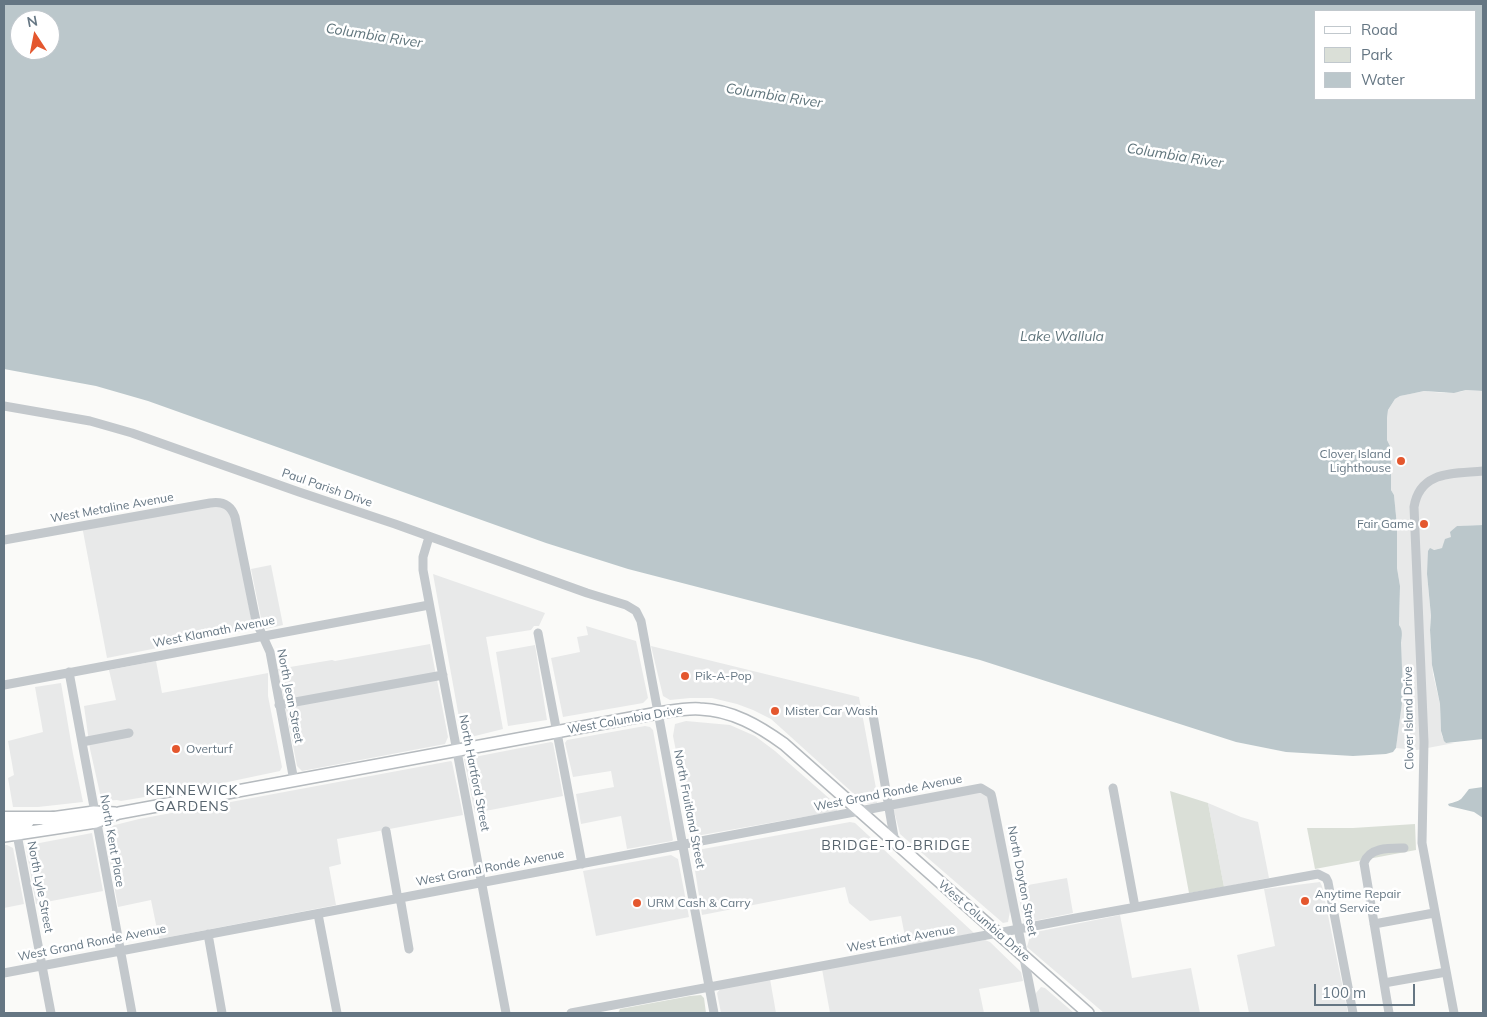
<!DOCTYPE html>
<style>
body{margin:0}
#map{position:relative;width:1487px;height:1017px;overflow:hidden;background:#fafaf8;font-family:Mulish,sans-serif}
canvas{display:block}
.frame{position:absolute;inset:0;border:5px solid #657683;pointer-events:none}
.legend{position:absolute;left:1314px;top:10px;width:162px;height:90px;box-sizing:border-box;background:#fff;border:1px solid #c1c8cd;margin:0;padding:6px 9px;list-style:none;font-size:15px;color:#657683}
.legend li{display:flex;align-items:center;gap:10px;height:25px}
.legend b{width:25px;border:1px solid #c1c8cd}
.north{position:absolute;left:10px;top:10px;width:50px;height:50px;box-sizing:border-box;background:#fff;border:1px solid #c1c8cd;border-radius:50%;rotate:349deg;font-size:14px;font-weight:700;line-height:20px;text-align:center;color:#657683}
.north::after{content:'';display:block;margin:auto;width:18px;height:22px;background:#e4572e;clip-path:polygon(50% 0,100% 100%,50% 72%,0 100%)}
.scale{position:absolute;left:1314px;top:984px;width:101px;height:22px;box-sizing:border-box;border:2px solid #657683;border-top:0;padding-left:6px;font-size:15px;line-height:18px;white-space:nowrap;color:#657683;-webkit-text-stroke:4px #fff;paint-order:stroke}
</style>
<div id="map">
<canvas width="1487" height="1017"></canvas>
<div class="frame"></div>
<ul class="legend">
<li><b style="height:6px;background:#fff"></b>Road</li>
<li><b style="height:14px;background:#dadfd7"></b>Park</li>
<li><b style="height:14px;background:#bbc7cb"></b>Water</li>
</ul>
<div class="north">N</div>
<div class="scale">100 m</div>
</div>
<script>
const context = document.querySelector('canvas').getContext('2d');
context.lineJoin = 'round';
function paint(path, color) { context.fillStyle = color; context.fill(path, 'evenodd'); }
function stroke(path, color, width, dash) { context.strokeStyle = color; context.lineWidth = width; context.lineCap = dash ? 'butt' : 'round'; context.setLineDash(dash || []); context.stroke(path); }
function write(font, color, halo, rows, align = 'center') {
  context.font = font + ' Mulish,sans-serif'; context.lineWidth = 5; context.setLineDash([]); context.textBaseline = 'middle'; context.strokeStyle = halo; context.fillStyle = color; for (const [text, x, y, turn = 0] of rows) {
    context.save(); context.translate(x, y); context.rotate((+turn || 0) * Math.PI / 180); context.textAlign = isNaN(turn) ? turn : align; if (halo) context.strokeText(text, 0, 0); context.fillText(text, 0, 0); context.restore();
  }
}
const built = new Path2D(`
 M1466 390 1483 391V525L1457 526 1451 537 1442 548 1433 550 1427 574 1431 616 1430 630 1431 652 1433 674 1440 704 1441 731 1442 736 1446 743H1454L1417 750 1396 748 1401 706V643L1402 636 1399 625 1400 586 1397 568V526L1394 495 1391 490V466L1390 446 1387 440V418L1388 410 1395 399 1400 396 1424 391 1444 393 1460 392Z
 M211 504 225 507 232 517 253 629 107 658 82 526Z
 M271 565 283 625 266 629 262 623 251 569Z
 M433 574 545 613 539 626H534L531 630 486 637 503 729 467 738 462 734Z
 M586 626 636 641 648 698 643 703 563 717 551 658 580 652 577 637 588 635Z
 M430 644 448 737 445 744 302 771 297 766 278 669 332 660 335 661Z
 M535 645 547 720 508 726 496 652Z
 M651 646 859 697 878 799 877 803 872 804 864 803 771 719 753 710 737 704 712 698H690L670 700 663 696Z
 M156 661 162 693 268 673V696L282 767 280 771 204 787 121 801 117 800 103 801 101 798 90 749 84 706 116 700 109 670Z
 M61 683 73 754 83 802 38 807H13L8 778 14 775 8 741 43 732 35 687Z
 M686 721 730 725 755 736 775 751 838 806 837 811 696 836 692 831 673 736 675 724Z
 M645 726 650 727 653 730 673 840 672 841 627 849 621 816 581 824 576 794 614 787 611 771 573 777 565 743 567 740Z
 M551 742 553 743 563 796 475 813 464 759Z
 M451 761 452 762 463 815 337 839 341 864 329 867 336 905 159 939 151 900 118 907 105 836V829L107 827 139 819Z
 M989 788 1011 906 1008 922 1003 923 900 834 893 807Z
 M1208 803 1241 817 1258 822 1269 878 1224 887Z
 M850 822 855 823 974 933 907 947 901 916 870 921 849 903 845 887 702 915 692 851Z
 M92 833 103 891 36 904 26 848 29 845Z
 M4 845H7L13 848 24 904 4 908Z
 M671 855 678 859 689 917 596 936 583 871Z
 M1067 878 1073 913 1024 923 1017 887Z
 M1320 882 1322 886 1348 1013H1249L1237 955 1275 946 1264 889Z
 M1120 915 1132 978 1191 968 1200 1013H1104L1027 947 1031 933Z
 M985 940 990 942 1021 972 1023 981 979 989 984 1013H830L822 969Z
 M770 979 776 1013H721L717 993 720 989Z
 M1041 987 1045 988 1074 1013H1038L1036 1000V993Z`);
const green = new Path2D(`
 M1170 791 1208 803 1224 887 1189 893Z
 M1415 824 1416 850 1315 869 1307 828H1353Z
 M701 995 704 998 706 1013H618L620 1009 690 996Z`);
const water = new Path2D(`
 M4 4H1483V391L1466 390 1454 393 1424 391 1410 394 1400 396 1395 399 1388 410 1387 418V440L1390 446 1391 466V490L1394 495 1397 526V568L1400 586 1399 625C1403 630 1402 637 1401 643L1403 695 1396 748 1393 752 1386 754 1353 756 1286 752 1236 742 980 660 628 569 546 543 148 401 96 386 4 369ZM1316 11H1476V99H1316ZM20 20H50V50H20Z
 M1483 525V739L1446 743 1444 741 1441 731 1440 704 1432 665 1430 630 1431 616 1427 574 1428 551 1430 548 1434 550 1442 548 1445 539 1451 537 1450 532 1457 526Z
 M1483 787V818L1474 812 1449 806 1448 804C1463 800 1460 800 1469 789Z`);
const minor = new Path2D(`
 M4 406 90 421 132 433 299 492 395 524 587 593 626 605 636 611 641 621 714 1013
 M429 537 423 557V570L506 1013
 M4 540 210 503C223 501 231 505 235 517L256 621 270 652 294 781
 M538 633 582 864
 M69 672 132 1013
 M4 685 429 605
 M279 705 443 675
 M872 709 895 843
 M82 742 129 733
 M1113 788 1135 907
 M16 829 51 1013
 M386 831 397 894 401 903 409 949
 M318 914 337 1013
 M1374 924 1434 913
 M208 934 222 1013
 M4 973 981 788 991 794 992 798 1035 1013
 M1384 983 1446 972
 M571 1013 1019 929 1076 918 1318 874 1326 878 1328 882 1353 1013
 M1389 1013 1364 863C1369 847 1390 848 1404 848
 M1454 1013 1422 843 1424 742 1414 507C1420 470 1454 474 1483 471`);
const major = new Path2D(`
 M44 819 94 812 115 813
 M4 826 28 822
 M4 836 96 822 119 813 658 713C672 711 686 708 700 709 732 710 759 726 784 744L1088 1013`);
const highway = new Path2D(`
 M4 818H53`);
const markers = [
 [1401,461,5,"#e4572e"],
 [1424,524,5,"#e4572e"],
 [685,676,5,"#e4572e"],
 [775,711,5,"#e4572e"],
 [176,749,5,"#e4572e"],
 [1305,901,5,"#e4572e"],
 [637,903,5,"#e4572e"]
];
const poiNames = [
 ["Clover Island",1391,454,"right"],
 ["Lighthouse",1391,468,"right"],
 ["Fair Game",1414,524,"right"],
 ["Pik-A-Pop",695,676],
 ["Mister Car Wash",785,711],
 ["Overturf",186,749],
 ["Anytime Repair",1315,894],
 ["and Service",1315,908],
 ["URM Cash & Carry",647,903]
];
const streetNames = [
 ["Paul Parish Drive",327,488,19],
 ["West Metaline Avenue",112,508,-10],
 ["West Klamath Avenue",214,632,-11],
 ["North Jean Street",290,696,79],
 ["Clover Island Drive",1409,718,-91],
 ["West Columbia Drive",625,720,-10],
 ["North Hartford Street",474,773,79],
 ["West Grand Ronde Avenue",888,793,-11],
 ["North Fruitland Street",689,809,79],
 ["North Kent Place",112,841,80],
 ["West Grand Ronde Avenue",490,868,-11],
 ["North Dayton Street",1022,881,79],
 ["North Lyle Street",40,887,79],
 ["West Columbia Drive",984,921,41],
 ["West Entiat Avenue",901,939,-10],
 ["West Grand Ronde Avenue",92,943,-11]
];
const waterNames = [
 ["Columbia River",374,36,9],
 ["Columbia River",774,96,9],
 ["Columbia River",1175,156,9],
 ["Lake Wallula",1062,337]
];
const neighbourhoodNames = [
 ["KENNEWICK",192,791],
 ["GARDENS",192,807],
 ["BRIDGE-TO-BRIDGE",896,846]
];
paint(built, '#e8e9e9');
paint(green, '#dadfd7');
paint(water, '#bbc7cb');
stroke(major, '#b5babe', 14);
stroke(highway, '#b4b9bd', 15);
stroke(minor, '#c3c8cc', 9);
stroke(major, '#fff', 11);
stroke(highway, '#fff', 12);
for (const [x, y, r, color] of markers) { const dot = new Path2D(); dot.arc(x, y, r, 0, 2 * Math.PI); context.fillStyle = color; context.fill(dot); stroke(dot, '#fff', 2); }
write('12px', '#657683', '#fff', poiNames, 'left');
write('12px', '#657683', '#fff', streetNames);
write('italic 14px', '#60757c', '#fff', waterNames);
context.letterSpacing = '1px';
write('14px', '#57646e', '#fff', neighbourhoodNames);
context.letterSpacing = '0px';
</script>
